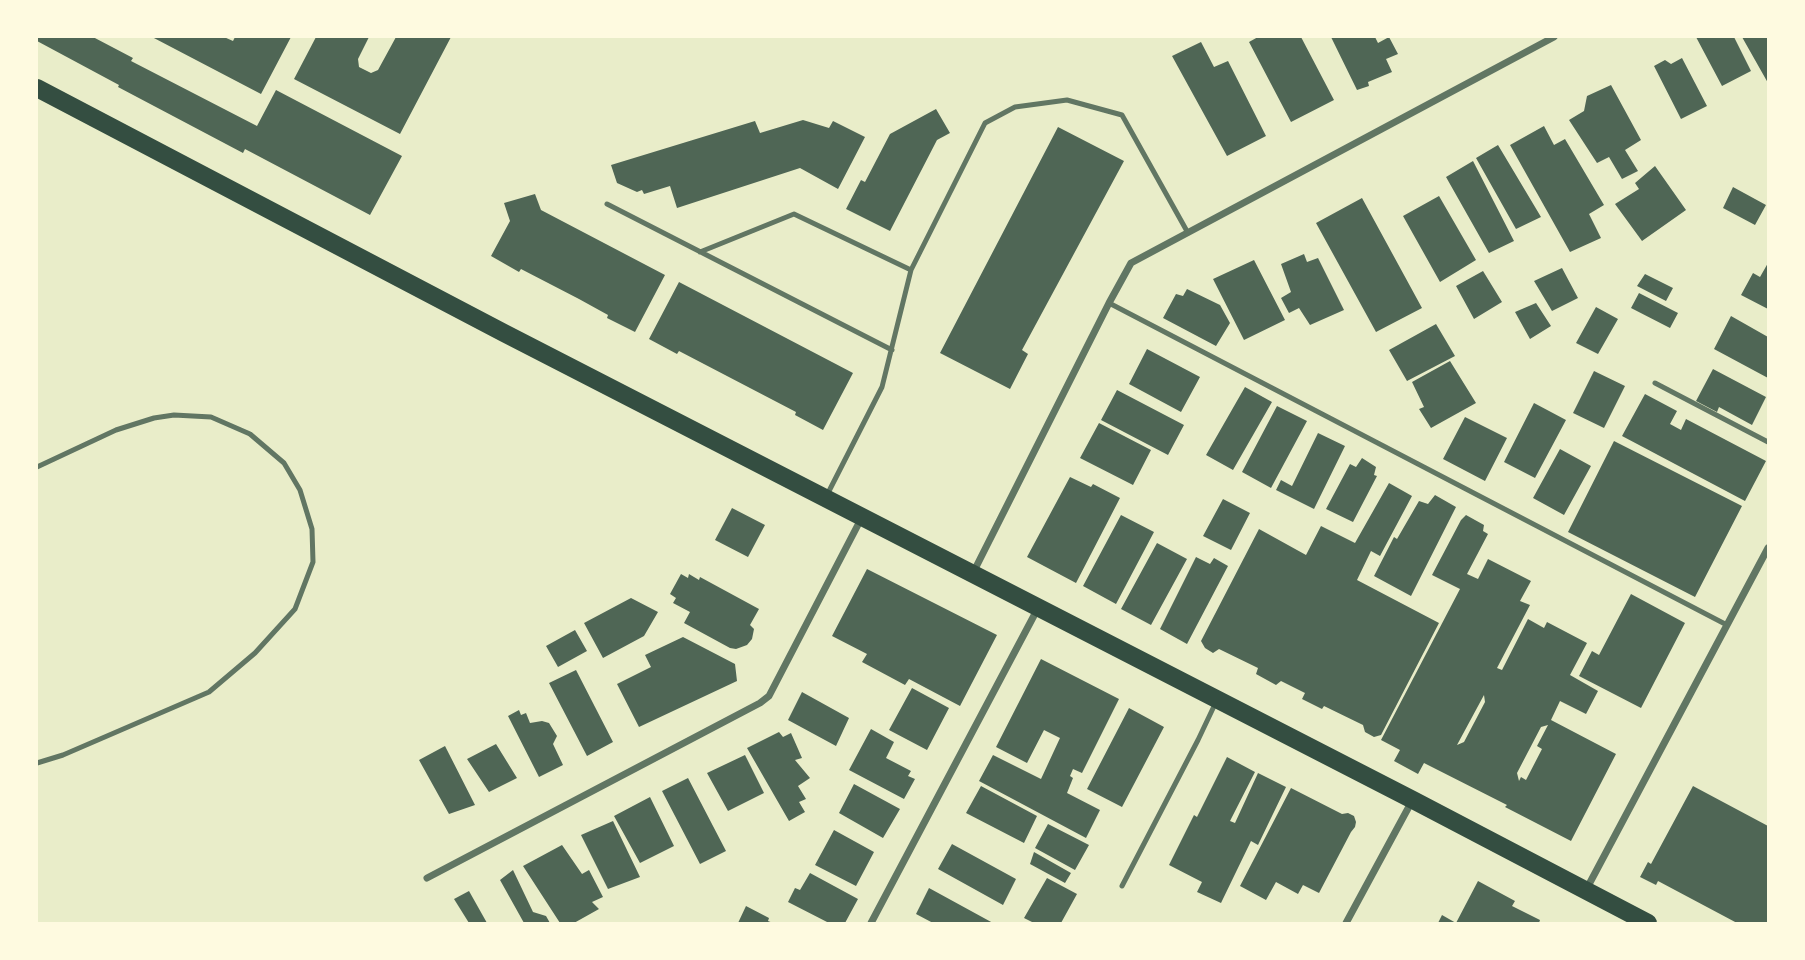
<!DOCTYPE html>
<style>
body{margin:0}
#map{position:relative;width:1805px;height:960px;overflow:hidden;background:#e9edc9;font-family:"PT Sans",sans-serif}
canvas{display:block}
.frame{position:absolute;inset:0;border:38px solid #fefae0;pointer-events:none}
</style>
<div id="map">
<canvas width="1805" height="960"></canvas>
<div class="frame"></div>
</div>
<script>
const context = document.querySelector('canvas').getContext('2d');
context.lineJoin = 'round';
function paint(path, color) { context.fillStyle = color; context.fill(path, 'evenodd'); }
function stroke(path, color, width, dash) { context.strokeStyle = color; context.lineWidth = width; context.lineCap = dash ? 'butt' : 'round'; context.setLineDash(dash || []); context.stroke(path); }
const building = new Path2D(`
 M37 37H93L133 58 131 61 257 126 276 90 402 156 370 215 245 149 243 153 118 87 119 85 37 41Z
 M152 37H224L233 41 235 37H291L261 94Z
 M316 37H369L358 59 359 67 371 73 378 70 396 37H451L400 134 294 79Z
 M1258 37H1301L1334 100 1291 122 1249 42Z
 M1331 37H1375L1378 43 1389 37 1398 54 1386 59 1392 72 1368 82 1369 86 1357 90Z
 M1696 37H1734L1751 71 1722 86Z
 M1742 37H1768V83Z
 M1201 42 1214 67 1228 61 1266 136 1227 156 1172 56Z
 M1682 58 1707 106 1681 119 1654 66 1665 60 1671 64Z
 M1611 85 1641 140 1625 150 1638 171 1622 179 1609 157 1597 163 1569 120 1584 111 1587 96Z
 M936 109 950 133 937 140 890 231 846 209 861 180 865 182 890 134Z
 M803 120 829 128 833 121 865 137 838 189 800 168 677 208 670 186 644 194 642 190 637 192 617 183 611 165 755 121 760 133Z
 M1544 126 1554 145 1565 139 1604 205 1589 214 1601 238 1570 252 1510 145Z
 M1058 127 1124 161 1022 350 1028 354 1010 389 940 353Z
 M1498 145 1541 217 1516 229 1476 158Z
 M1473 161 1514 241 1489 253 1446 177Z
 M1655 166 1686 210 1642 241 1615 204 1639 189 1635 183Z
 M1733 187 1766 205 1755 225 1723 208Z
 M535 194 541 210 665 275 635 332 607 318 608 315 579 299 521 269 519 272 491 256 510 221 504 203Z
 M1439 196 1476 260 1440 282 1403 216Z
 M1362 198 1422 308 1376 332 1316 223Z
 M1304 254 1307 262 1318 258 1344 310 1310 325 1299 308 1289 313 1281 298 1291 292 1281 264Z
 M1254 260 1285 320 1244 340 1213 279Z
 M1768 263V309L1741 295 1753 273 1760 277Z
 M1562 268 1578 298 1552 311 1534 281Z
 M1483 271 1502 302 1474 319 1456 286Z
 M1645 274 1673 288 1666 301 1637 286Z
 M679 282 853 373 823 430 795 415 796 412 679 351 677 354 649 339Z
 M1187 289 1220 305 1230 323 1216 346 1163 318 1176 294 1183 296Z
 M1639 293 1678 313 1670 328 1631 308Z
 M1536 303 1551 326 1530 339 1515 312Z
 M1596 307 1618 319 1598 354 1576 343Z
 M1731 316 1768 337V378L1714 349Z
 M1436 324 1455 356 1407 381 1389 350Z
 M1147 349 1200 377 1181 412 1129 384Z
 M1450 361 1476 403 1431 428 1419 409 1424 407 1412 382Z
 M1713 369 1766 397 1752 425 1719 407 1717 412 1696 401Z
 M1594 371 1625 386 1604 428 1573 413Z
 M1245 387 1272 402 1233 470 1206 455Z
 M1117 390 1184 425 1168 455 1101 420Z
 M1645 394 1677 411 1670 424 1681 430 1686 419 1766 461 1745 501 1622 436Z
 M1534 403 1566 420 1535 478 1504 462Z
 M1277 406 1307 421 1271 488 1242 472Z
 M1465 417 1507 438 1485 481 1443 459Z
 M1099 423 1151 450 1133 485 1080 458Z
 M1318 433 1345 446 1314 509 1276 490 1281 480 1292 486Z
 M1614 441 1742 506 1695 597 1568 532Z
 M1560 449 1591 466 1564 515 1533 498Z
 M1362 458 1376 467 1374 475 1377 476 1353 522 1326 509 1350 464 1356 467Z
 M1070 477 1091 487 1093 484 1120 498 1076 583 1027 557Z
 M1389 483 1412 496 1380 556 1371 551 1357 580 1439 623 1381 735 1374 737 1365 732 1363 725 1324 706 1322 709 1302 699 1305 693 1281 681 1276 685 1256 674 1258 668 1219 649 1213 653 1205 648 1201 641 1259 529 1306 555 1321 526 1355 543Z
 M1435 495 1456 507 1411 596 1374 576 1394 537 1397 539 1419 501 1428 504Z
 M1223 499 1250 513 1231 550 1203 536Z
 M732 508 765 525 748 557 715 540Z
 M1121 515 1154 532 1116 604 1083 586Z
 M1466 515 1484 525 1483 531 1488 534 1467 574 1478 579 1488 559 1531 581 1520 601 1530 605 1497 668 1502 670 1528 619 1544 628 1547 622 1587 643 1570 675 1598 691 1586 714 1560 701 1551 720 1616 754 1571 841 1505 807 1507 805 1424 763 1418 774 1394 761 1400 750 1381 740 1460 589 1432 575 1461 520ZM1484 695 1485 702 1464 742 1457 745ZM1548 725 1537 746 1542 749 1526 780 1521 777 1519 781 1517 773 1541 727Z
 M1157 543 1187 559 1151 625 1121 609Z
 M1196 557 1210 564 1214 558 1228 566 1187 644 1160 629Z
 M867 569 997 635 960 706 909 679 905 685 862 662 867 654 832 636Z
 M681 574 688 578 689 574 699 580 700 577 759 609 750 625 754 629 752 639 747 645 736 649 730 648 684 623 690 612 673 603 676 598 670 594Z
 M1631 594 1685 623 1641 708 1579 676 1592 651 1599 655Z
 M631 598 658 612 644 636 603 658 584 623Z
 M575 630 587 651 558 667 546 646Z
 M683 637 735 664 737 681 639 727 617 684 651 667 645 655Z
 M1041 659 1119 699 1082 773 1073 769 1070 776 1073 778 1067 793 1100 810 1086 838 979 781 993 755 1041 779 1060 738 1044 730 1027 763 996 747Z
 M576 670 613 742 587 756 549 683Z
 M912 688 949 708 927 750 889 730Z
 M802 692 849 718 836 746 788 720Z
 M1129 708 1164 727 1122 807 1087 789Z
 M519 710 521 715 526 713 530 723 542 721 549 723 557 736 553 744 563 765 539 777 508 716Z
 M871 729 894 742 886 758 911 771 908 776 915 779 904 799 849 770Z
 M779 732 783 737 791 733 802 758 795 760 810 778 798 786 806 799 799 802 805 812 789 821 747 748Z
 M496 744 517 778 489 792 467 759Z
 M445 746 475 805 449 814 419 760Z
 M745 755 764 793 728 811 707 773Z
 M1227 757 1255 772 1230 821 1235 823 1258 773 1286 787 1258 845 1251 841 1221 903 1197 892 1202 882 1169 865 1194 815 1197 817Z
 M688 778 726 851 700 864 662 791Z
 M854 784 900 809 883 838 839 813Z
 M981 786 1037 816 1024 843 966 813Z
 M1693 786 1768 826V923H1737L1658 881 1656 885 1640 877 1648 862 1651 864Z
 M1291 788 1342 814 1348 813 1354 816 1356 822 1355 827 1351 832 1319 893 1303 885 1298 894 1276 882 1266 900 1240 886Z
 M650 797 674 846 640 863 614 816Z
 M613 821 640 877 608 889 581 835Z
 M1048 824 1089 845 1075 870 1035 848Z
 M834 830 874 852 856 886 815 865Z
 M952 844 1016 879 1003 905 938 869Z
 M562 845 582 874 589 870 603 897 592 902 599 909 574 923H560L523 866Z
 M1034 852 1071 873 1065 883 1030 864Z
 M513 870 533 912 546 916 550 923H524L500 880Z
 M810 873 858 899 845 923H829L788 902 795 888 800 890Z
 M1047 878 1077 894 1061 923H1034L1024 918Z
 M1478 881 1515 901 1512 906 1540 920 1539 923H1438L1442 915 1456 923Z
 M929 888 993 923H933L916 914Z
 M469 891 487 923H469L454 899Z
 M746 906 769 918 768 921 773 923H738Z`);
const service = new Path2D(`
 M607 204 892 350
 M700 252 794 214 911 270
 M1109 303 1727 625
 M1655 383 1768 442
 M37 467 116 430 154 418 174 415 211 417 250 434 284 463 300 490 312 529 313 562 295 609 255 653 209 692 63 755 37 763
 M827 495 882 387 911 270 985 123 1015 107 1067 100 1122 115 1188 233
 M1122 886 1198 740 1216 702`);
const minor = new Path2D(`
 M973 573 1109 303 1131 263 1554 37
 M427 878 760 703 769 696 861 519
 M1586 890 1768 548
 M871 923 1038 608
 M1346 923 1412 801`);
const primary = new Path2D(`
 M37 88 504 333 1413 800 1648 923`);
paint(building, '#4f6655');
stroke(service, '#617663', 5);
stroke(minor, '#617663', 7);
stroke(primary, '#344e41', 18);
</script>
